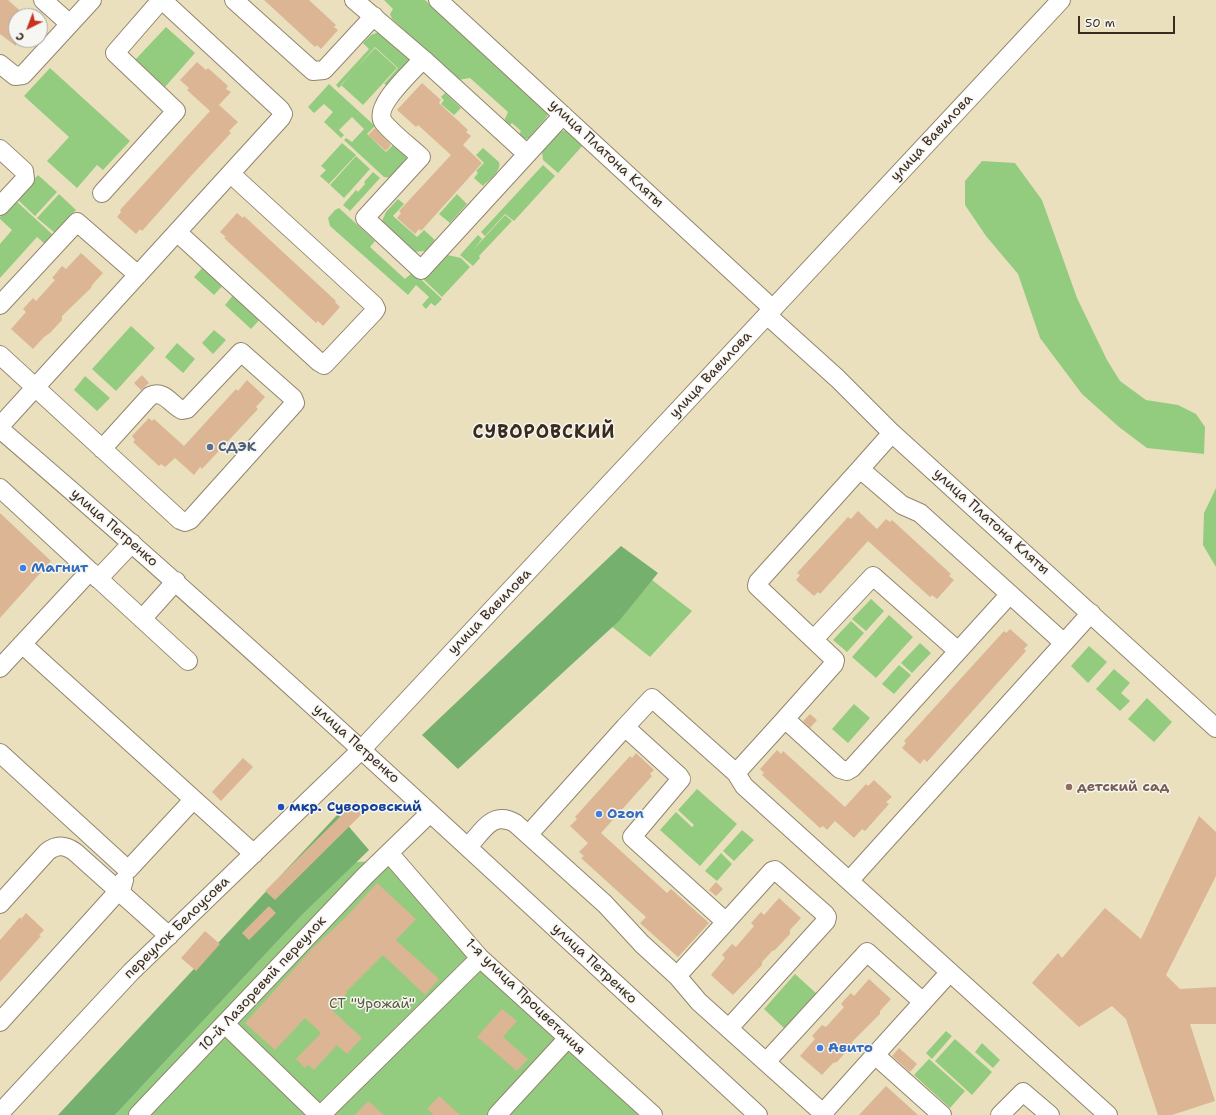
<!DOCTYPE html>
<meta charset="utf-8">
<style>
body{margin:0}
#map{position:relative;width:1216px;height:1115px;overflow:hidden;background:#eae0bd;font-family:"Shantell Sans",sans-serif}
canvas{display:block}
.north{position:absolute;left:8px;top:8px;width:40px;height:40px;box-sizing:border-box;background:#f6f6f2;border:1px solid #aba49d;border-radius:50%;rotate:222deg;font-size:11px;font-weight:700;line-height:16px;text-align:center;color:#3b2a1e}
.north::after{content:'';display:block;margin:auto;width:14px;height:18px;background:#c8321e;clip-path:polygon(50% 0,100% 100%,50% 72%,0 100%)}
.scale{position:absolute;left:1078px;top:16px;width:97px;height:18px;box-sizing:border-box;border:2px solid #3b2a1e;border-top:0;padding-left:5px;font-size:12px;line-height:14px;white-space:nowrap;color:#3b2a1e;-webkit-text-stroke:3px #f6f6f2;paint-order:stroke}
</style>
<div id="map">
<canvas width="1216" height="1115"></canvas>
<div class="north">С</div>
<div class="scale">50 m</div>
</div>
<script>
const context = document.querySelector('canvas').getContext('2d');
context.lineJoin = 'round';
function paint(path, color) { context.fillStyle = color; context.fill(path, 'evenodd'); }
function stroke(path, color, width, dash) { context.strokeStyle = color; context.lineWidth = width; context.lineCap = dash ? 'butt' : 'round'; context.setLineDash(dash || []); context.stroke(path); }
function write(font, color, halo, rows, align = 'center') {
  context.font = font + ' "Shantell Sans",sans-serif'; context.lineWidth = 3; context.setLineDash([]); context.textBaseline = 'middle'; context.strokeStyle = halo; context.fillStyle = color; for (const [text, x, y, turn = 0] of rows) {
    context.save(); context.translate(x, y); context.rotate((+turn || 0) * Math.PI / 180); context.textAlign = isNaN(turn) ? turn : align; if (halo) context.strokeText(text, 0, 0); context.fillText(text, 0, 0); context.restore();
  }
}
const green = new Path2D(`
 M384 0H425L545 109 548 114 546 118 529 138 523 140 518 136 521 131 512 123 508 127 504 121 508 112 470 78 458 80 392 19 390 14 393 9Z
 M166 27 195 53 165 87 135 60Z
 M379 32 409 59 410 63 390 86 384 84 398 68 375 47 339 88 336 85 369 49 363 43 371 35Z
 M375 48 397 68 363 105 341 85Z
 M50 68 130 141 103 170 97 165 77 188 47 161 69 137 24 96Z
 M329 84 375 126 367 134 386 152 394 144 406 155V161L391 178 384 177 344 140 346 138 352 142 364 129 352 117 339 130 344 135 341 138 324 122 333 112 324 104 314 113 308 107Z
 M445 93 461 108 454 115 441 104 444 100 441 97Z
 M566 130 584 144 558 173 543 160 542 152 559 132Z
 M342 143 356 155 329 184 320 176 326 170 321 166Z
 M483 148 499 162C502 171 489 180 483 186L474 178 478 173 476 171 484 163 476 155Z
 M356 156 370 169 344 198 330 185Z
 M982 161 1015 163 1042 200 1077 298 1107 360 1120 381 1146 400 1178 405 1196 414 1205 427 1204 454 1147 448 1119 427 1082 394 1040 338 1018 274 986 236 965 205V181Z
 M543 165 555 176 514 221 505 214 485 236 481 232Z
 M373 172 380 178 350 211 343 205 356 190 358 192 365 184 364 182Z
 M38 175 57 192 35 216 17 199Z
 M59 194 76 210 55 233 37 218Z
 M457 194 467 204 450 223 439 214Z
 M398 199 404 204 393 216 417 237 424 230 435 240 425 251 414 252 382 221 386 212Z
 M15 200 53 235 45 244 37 237 0 278V244L12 230 0 219V217Z
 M339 208 375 241 370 247 405 279 413 272 442 299 435 306 431 303 426 309 422 305 429 297 416 285 408 295 330 226 328 218 335 210Z
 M505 215 512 221 479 256 480 258 473 266 460 255 478 235 482 239 473 250Z
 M443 254 461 258 470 267 442 297 422 278Z
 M205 265 225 283 214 295 194 277Z
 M235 293 262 317 251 329 225 305Z
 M131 326 155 348 116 391 92 369Z
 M214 330 226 340 213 354 202 343Z
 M177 343 195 359 183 373 165 357Z
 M85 376 110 398 97 411 74 390Z
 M1216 488V567L1203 545 1204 513Z
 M652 580 692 611 650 657 611 626Z
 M871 599 884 611 866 631 852 619Z
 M889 615 913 637 876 678 852 657Z
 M851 621 864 633 847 652 833 640Z
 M920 643 931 653 912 673 901 663Z
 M1089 646 1107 662 1088 683 1071 666Z
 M899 665 911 675 894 694 882 684Z
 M1114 669 1130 683 1121 693 1130 701 1120 711 1096 689Z
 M1147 698 1172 722 1154 742 1128 719Z
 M854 704 870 718 848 743 832 729Z
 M697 789 737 824 700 866 660 830 676 812 692 827 694 825 678 810Z
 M742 830 754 840 734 861 723 851Z
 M721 853 732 864 717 881 705 871Z
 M384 861 643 1115H115L302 915 356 862Z
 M795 974 817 994 785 1029 764 1009Z
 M946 1031 952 1036 932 1059 926 1053Z
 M955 1039 992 1072 972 1095 935 1061Z
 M982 1043 1000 1060 993 1068 975 1052Z
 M929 1059 965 1091 950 1108 914 1075Z`);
const forest = new Path2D(`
 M621 546 658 573 619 621 458 769 422 735Z
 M338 814 369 850 302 915 115 1115H58Z`);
const building = new Path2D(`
 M0 0H8L26 16H16V46L0 34Z
 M264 0H309L336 25 334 27 338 30 321 49 317 45 315 47Z
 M197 62 206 70 208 68 228 86 226 89 231 92 219 105 238 122 229 131 231 133 190 177 142 231 140 229 136 234 117 217 121 212 120 210 210 111 187 90 189 88 180 80Z
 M422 83 441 100 439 103 468 130 466 132 471 136 463 145 482 163 421 231 419 229 415 234 397 218 401 213 399 211 451 155 418 125 416 127 397 110Z
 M375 128 391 145 386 151 368 135Z
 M237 213 243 218 244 216 336 301 335 302 340 307 323 326 318 321 316 323 224 238 226 237 220 232Z
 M81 253 103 273 92 285 91 288 62 316V320L50 333 44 337 33 349 11 329 26 312 23 309 33 298 36 301 55 280 52 278 62 266 66 269Z
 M142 375 149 383 141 390 134 383Z
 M247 380 265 397 256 407 258 409 202 469 200 467 194 475 175 458 165 467 161 464 159 466 133 442 135 440 132 436 149 418 152 421 154 419 184 446 236 389 238 391Z
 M858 511 877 529 886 519 890 522 892 520 951 574 949 576 954 580 937 599 932 595 930 597 868 541 820 594 818 592 814 596 796 580 800 575 797 573 848 517 851 519Z
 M0 513 51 561 0 618Z
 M1010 629 1028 645 1024 649 1026 651 927 762 924 759 920 764 902 748 906 743 904 741 1004 631 1006 633Z
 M810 714 817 720 810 728 803 721Z
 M777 750 781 754 783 751 845 807 866 784 868 786 874 780 892 797 886 802 889 804 865 831 862 829 854 838 835 821 827 830 823 826 820 828 762 775 764 773 760 769Z
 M636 753 654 770 650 774 652 776 601 833 667 893 671 889 709 923 678 957 640 923 646 917 581 858 584 856 579 852 588 843 570 826 577 819 575 817 630 756 632 758Z
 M243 758 253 767 221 801 212 792Z
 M356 801 366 810 275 900 265 891Z
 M1199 816 1216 832V876L1166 975 1180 989 1216 987V1024H1190L1215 1101 1172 1115H1158L1126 1019 1112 1006 1079 1027 1032 983 1058 953 1062 958 1105 908 1141 939Z
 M716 882 723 889 716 896 709 890Z
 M377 883 416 919 396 940 439 979 425 995 383 955 346 992 347 993 332 1010 362 1038 347 1054 337 1045 314 1070 308 1065 305 1068 296 1059 321 1033 305 1018 275 1050 245 1023 311 950 345 918Z
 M779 898 801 918 790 930V934L775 950 772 951 762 962V965L733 995 711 975 725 958 722 955 732 944 736 947 754 926 751 923 761 912 764 915Z
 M269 906 276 913 249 940 242 933Z
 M26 913 44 930 39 935 41 936 0 982V940L20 917 21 919Z
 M205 931 220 944 196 971 181 958Z
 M869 979 891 999 880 1011V1014L852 1042 851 1046 837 1062 833 1063 822 1075 800 1056 815 1039 812 1036 822 1025 826 1027 844 1007 841 1004 846 998 851 993 854 996Z
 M502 1009 517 1021 503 1037 528 1059 517 1071 477 1037Z
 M899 1048 917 1064 910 1072 892 1056Z
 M886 1086 918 1115H859Z
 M439 1096 460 1115H434L427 1109Z
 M368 1101 384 1115H355Z`);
const minor = new Path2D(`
 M43 0 70 24
 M162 0 280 109 283 114 281 118 177 232 319 362 324 365 374 312 376 309 374 305 231 174
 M234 0 313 71 324 70 374 16
 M354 0 423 59
 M438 0 773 309
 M0 64 15 76 23 75 92 0
 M0 149 24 171 25 179 0 206
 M527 154 423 59C413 71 371 107 384 123 394 135 409 146 421 157L365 218 421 270 563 115
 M102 193 176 111 115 53 161 0
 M0 305 77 222 138 275
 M767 315 838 379 892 433 1216 728
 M0 355 180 520 185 522 190 520 295 403 293 398 241 352 187 409 182 410C171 405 164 389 150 396L102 449
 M0 426 177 232
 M0 429C259 651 507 884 758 1115
 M860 469 758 582 757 586 835 660 834 664 785 719 840 769 847 771 852 768 1010 594
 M0 488 90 571 0 668
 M90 571 188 661
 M98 579 132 543
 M142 619 176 581
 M814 639 873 576 958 651
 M1064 643 1091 613
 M22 644 254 854
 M625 727 652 698 736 773 744 786 1108 1115
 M0 753 128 870 193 800
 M736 773 785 719
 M528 835 625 727 679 776 681 779 632 837 726 922
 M468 847C482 832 492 810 515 823L605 904 642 944 677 976 699 1002 825 1115
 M389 853 480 958 653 1115
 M849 881 1064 643 920 513 902 505 860 469 892 433
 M0 904 47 852C57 844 65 845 75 852L169 936
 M677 976 772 871 775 870 825 914 827 917 826 921 729 1028
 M0 1022 122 887 124 880
 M225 1024 319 1115
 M875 1055 950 972
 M766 1062 867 952 923 1002
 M0 1113 131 972 362 749 1061 0
 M823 1113 875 1055 942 1115
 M138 1115 365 876 430 813
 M321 1115 480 958
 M497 1115 568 1038
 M1000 1115 1023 1092 1050 1115`);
const markers = [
 [210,447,4,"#5c6f8a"],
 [23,568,4,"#3f7fe0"],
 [1069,787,4,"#8d6e63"],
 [281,807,4,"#1a4fb4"],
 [599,814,4,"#3f7fe0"],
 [820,1048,4,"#3f7fe0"]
];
const streetNames = [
 ["улица Вавилова",932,138,-47],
 ["улица Платона Кляты",606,154,43],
 ["улица Вавилова",711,375,-47],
 ["улица Платона Кляты",991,522,42],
 ["улица Петренко",114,528,41],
 ["улица Вавилова",490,612,-46],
 ["улица Петренко",356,744,42],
 ["переулок Белоусова",177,928,-44],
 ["улица Петренко",594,964,43],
 ["10-й Лазоревый переулок",263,984,-47],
 ["1-я улица Процветания",525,997,44]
];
const serviceNames = [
 ["СДЭК",218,447]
];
const shopNames = [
 ["Магнит",31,568],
 ["Ozon",607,814],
 ["Авито",828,1048]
];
const educationNames = [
 ["детский сад",1077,787]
];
const transitNames = [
 ["мкр. Суворовский",289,807]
];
const parkNames = [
 ["СТ \"Урожай\"",372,1004]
];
const districtNames = [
 ["СУВОРОВСКИЙ",544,433]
];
paint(green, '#93cc7f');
paint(forest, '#76b06e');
paint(building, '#dbb594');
stroke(minor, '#92856e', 20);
stroke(minor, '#fff', 18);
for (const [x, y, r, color] of markers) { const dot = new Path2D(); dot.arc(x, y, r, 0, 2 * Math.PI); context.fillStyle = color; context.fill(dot); stroke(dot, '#f6f6f2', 1.5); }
write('14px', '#3b2a1e', '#f6f6f2', streetNames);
write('bold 14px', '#4e5e75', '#f6f6f2', serviceNames, 'left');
write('bold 14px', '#366cbe', '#f6f6f2', shopNames, 'left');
write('bold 14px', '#785e54', '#f6f6f2', educationNames, 'left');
write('bold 14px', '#164399', '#f6f6f2', transitNames, 'left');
write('14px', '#555b3b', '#f6f6f2', parkNames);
context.letterSpacing = '1px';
write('bold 18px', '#3b2a1e', '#f6f6f2', districtNames);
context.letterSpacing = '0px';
</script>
